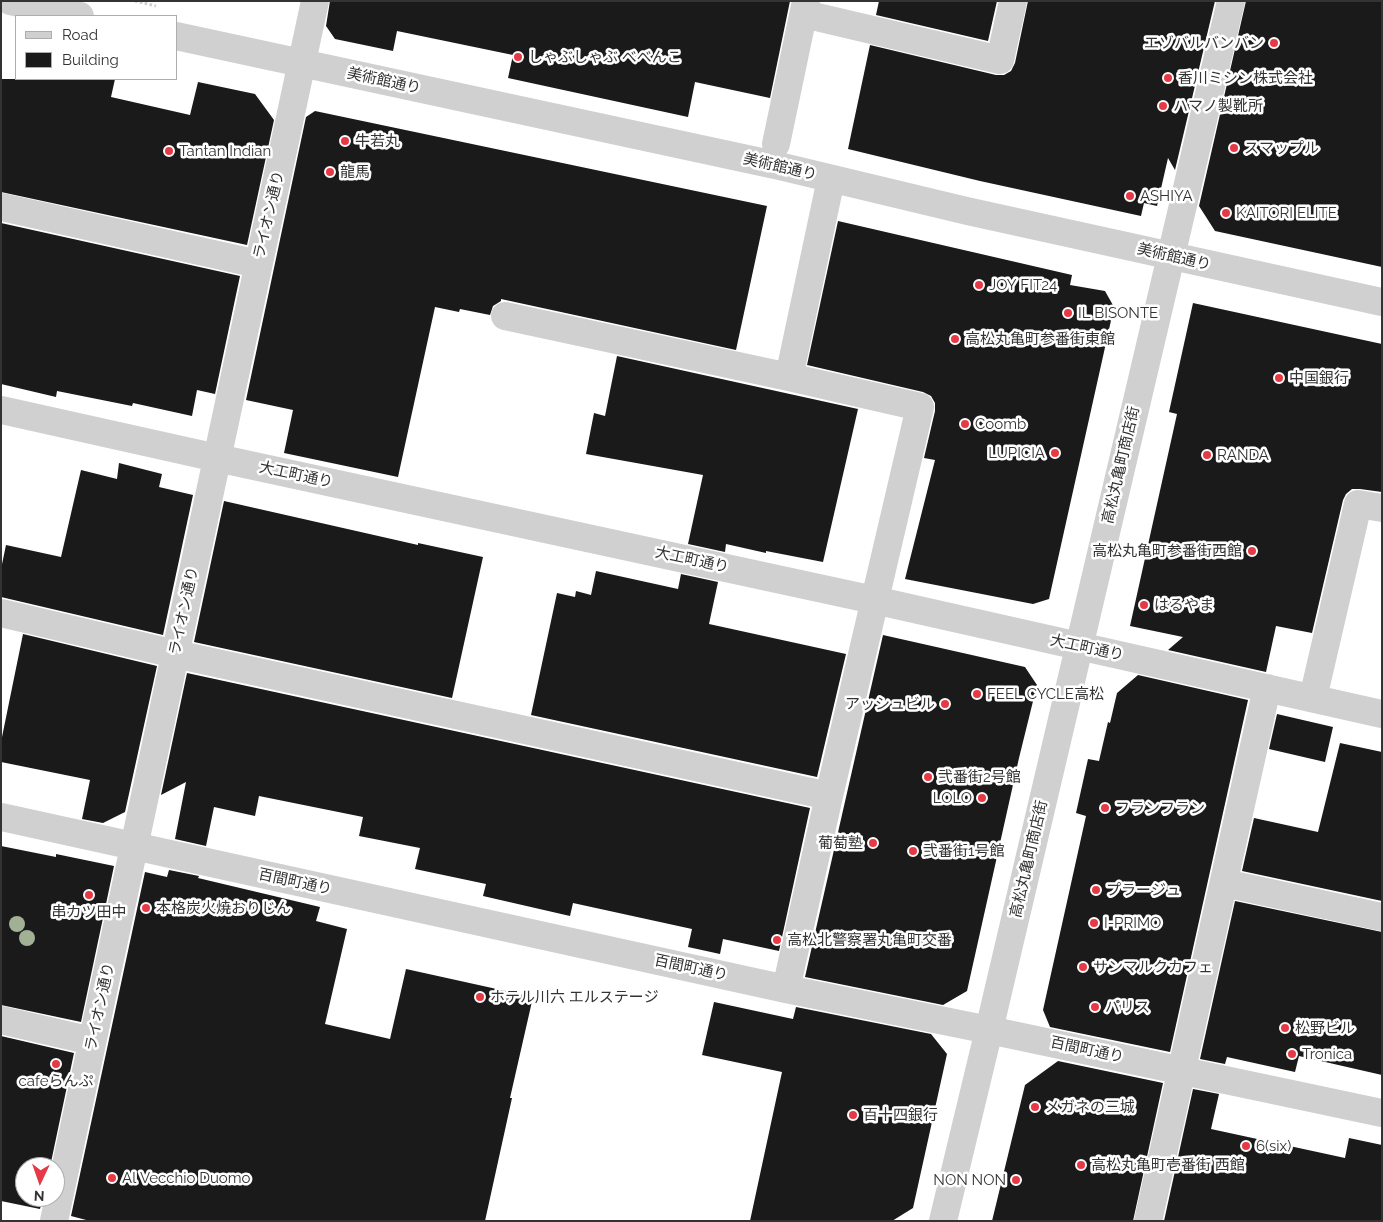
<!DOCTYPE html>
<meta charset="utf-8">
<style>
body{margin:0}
#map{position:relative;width:1383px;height:1222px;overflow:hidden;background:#fff;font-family:Raleway,sans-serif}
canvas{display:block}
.frame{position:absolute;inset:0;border:2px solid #333;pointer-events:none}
.legend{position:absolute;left:15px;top:15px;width:162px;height:65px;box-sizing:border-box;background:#fff;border:1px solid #adadad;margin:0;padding:6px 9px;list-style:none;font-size:15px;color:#333}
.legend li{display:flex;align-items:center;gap:10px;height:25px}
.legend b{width:25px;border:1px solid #adadad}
.north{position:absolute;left:15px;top:1157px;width:50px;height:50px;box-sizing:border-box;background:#fff;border:1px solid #adadad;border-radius:50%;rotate:183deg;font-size:14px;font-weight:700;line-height:20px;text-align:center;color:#333}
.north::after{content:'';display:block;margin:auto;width:18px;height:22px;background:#e63946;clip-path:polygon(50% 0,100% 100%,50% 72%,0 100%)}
</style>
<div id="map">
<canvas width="1383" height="1222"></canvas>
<div class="frame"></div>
<ul class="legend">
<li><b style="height:6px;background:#d0d0d0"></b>Road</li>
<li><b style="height:14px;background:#1a1a1a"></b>Building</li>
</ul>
<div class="north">N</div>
</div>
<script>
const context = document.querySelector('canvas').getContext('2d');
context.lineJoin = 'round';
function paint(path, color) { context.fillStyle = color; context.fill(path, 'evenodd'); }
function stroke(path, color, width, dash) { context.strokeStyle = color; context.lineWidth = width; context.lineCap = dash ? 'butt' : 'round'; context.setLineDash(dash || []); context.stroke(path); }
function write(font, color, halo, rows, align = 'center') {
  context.font = font + ' Raleway,"Noto Sans JP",sans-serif'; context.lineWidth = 5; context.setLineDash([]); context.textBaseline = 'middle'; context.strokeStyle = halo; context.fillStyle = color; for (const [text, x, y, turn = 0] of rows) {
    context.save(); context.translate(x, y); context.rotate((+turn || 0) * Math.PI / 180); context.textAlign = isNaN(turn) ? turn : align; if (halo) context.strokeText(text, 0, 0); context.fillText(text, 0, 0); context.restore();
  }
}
const building = new Path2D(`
 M330 1H790L770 98 695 82 688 117 508 78 513 55 397 31 393 51 335 39 326 26Z
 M879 1H997L988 41 876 15Z
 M1028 1H1215L1175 170 1168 158 1157 206 1144 203 1141 216 980 181 848 149 870 45 996 75H1004L1011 71 1015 63Z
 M1246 1H1382V267L1215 231 1199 206Z
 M1 79H115L111 97 190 115 198 82 255 94 274 120 247 245 1 192Z
 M315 111 767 206 736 350 501 299V301L493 306 490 315 460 309 459 312 435 307 398 477 284 453 293 410 246 400 306 117Z
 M838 221 1072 275 1070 285 1105 291 1114 307 1049 599 1033 604 905 579 935 460 924 458 935 411V403L931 396 923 392 807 365Z
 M1 223 240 276 215 394 197 390 192 416 133 403 132 406 57 391 56 397 1 384Z
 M1193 303 1382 344V492L1360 489H1352L1346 494 1343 500 1312 633 1276 626 1266 672 1168 650 1183 637 1130 626 1177 414 1169 412Z
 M617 356 858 409 823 562 766 551V553L726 544 725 552 688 544 703 475 586 454 594 413 605 416Z
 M119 463 162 474 159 487 193 495 163 635 1 597V569L6 545 61 557 81 470 117 479Z
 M224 501 418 545V543L483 557 452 698 194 642Z
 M596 571 678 589 681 574 718 582 709 624 846 654 817 777 531 715 557 593 575 597 576 591 591 595Z
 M23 634 157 666 125 812 103 823 82 819 90 780 1 762V742Z
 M883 635 1025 667 1037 685 1019 758 967 991 943 1005 805 977Z
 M187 673 810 808 779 951 723 939 720 954 688 947 692 929 573 903 570 916 483 896 486 884 415 869 420 848 359 836 363 817 259 796 255 816 214 807 206 846 175 839 186 782 161 795Z
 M1138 675 1248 700 1170 1052 1050 1027 1043 1010 1086 816 1076 813 1088 759 1099 761 1108 722 1110 723 1117 693Z
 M1277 714 1333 727 1325 762 1269 749Z
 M1340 743 1382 752V901L1242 871 1254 818 1318 832Z
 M1 846 56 857V854L114 866 81 1022 1 1005Z
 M169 870 199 876 198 878 320 907 316 921 347 929 325 1024 390 1039 406 969 533 997 510 1098H512L485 1221H90L71 1216 145 872 167 877Z
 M1235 901 1382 932V1075L1299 1056 1295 1072 1227 1057 1225 1064 1200 1059Z
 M714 1002 793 1019 796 1007 931 1034 947 1054 913 1208 892 1221H750L782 1072 702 1055Z
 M1 1036 74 1053 50 1167H25V1197H43L40 1209 1 1201Z
 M1058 1061 1163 1083 1133 1221H992L1025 1085Z
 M1193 1089 1219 1094 1211 1129 1345 1158 1349 1138 1382 1145V1221H1164Z`);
const path = new Path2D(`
 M135 1 156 6`);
const minor = new Path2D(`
 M10 1 80 16
 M804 14 1000 60 1013 1
 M176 36 775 165 967 211 1382 302
 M776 144 806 1
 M1 207 258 264
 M505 316 789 377
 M1 410 217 458 874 600 1382 714
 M1 613 175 654 829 796 920 407 789 377 831 179
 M1313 698 1358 504 1382 508
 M1 817 786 989 989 1030 1382 1113
 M1224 883 1382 917
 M786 989 829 796
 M1 1020 92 1041
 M54 1221 315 1
 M943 1221 989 1030 1231 1
 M1148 1221 1267 688`);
const trees = [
 [17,924],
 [27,938]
];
const markers = [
 [1274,43,5,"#e63946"],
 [518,57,5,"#e63946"],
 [1168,78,5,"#e63946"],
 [1163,106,5,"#e63946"],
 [345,141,5,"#e63946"],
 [1234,148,5,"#e63946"],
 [169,151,5,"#e63946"],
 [330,172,5,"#e63946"],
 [1130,196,5,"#e63946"],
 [1226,213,5,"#e63946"],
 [979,285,5,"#e63946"],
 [1068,313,5,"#e63946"],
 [955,339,5,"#e63946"],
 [1279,378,5,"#e63946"],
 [965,424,5,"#e63946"],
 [1055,453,5,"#e63946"],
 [1207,455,5,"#e63946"],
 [1252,551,5,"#e63946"],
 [1144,605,5,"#e63946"],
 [977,694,5,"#e63946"],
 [945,704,5,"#e63946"],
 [928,777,5,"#e63946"],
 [982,798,5,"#e63946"],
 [1105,808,5,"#e63946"],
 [873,843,5,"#e63946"],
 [913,851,5,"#e63946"],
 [1096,890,5,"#e63946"],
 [89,895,5,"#e63946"],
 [146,908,5,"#e63946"],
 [1094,923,5,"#e63946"],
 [777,940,5,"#e63946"],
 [1083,967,5,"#e63946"],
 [480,997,5,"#e63946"],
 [1095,1007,5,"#e63946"],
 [1285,1028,5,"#e63946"],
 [1292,1054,5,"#e63946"],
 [56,1064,5,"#e63946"],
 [1035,1107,5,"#e63946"],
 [853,1115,5,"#e63946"],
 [1246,1146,5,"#e63946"],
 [1081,1165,5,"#e63946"],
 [112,1178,5,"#e63946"],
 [1016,1180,5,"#e63946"]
];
const poiNames = [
 ["エゾバルバンバン",1264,43,"right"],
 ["しゃぶしゃぶ べべんこ",528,57],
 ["香川ミシン株式会社",1178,78],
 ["ハマノ製靴所",1173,106],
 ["牛若丸",355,141],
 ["スマップル",1244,148],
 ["Tantan Indian",179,151],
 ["龍馬",340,172],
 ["ASHIYA",1140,196],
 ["KAITORI ELITE",1236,213],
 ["JOY FIT24",989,285],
 ["IL BISONTE",1078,313],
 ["高松丸亀町参番街東館",965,339],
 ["中国銀行",1289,378],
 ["Coomb",975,424],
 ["LUPICIA",1045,453,"right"],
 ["RANDA",1217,455],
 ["高松丸亀町参番街西館",1242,551,"right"],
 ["はるやま",1154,605],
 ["FEEL CYCLE高松",987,694],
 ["アッシュビル",935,704,"right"],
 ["弐番街2号館",938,777],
 ["LOLO",972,798,"right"],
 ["フランフラン",1115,808],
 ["葡萄塾",863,843,"right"],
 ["弐番街1号館",923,851],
 ["プラージュ",1106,890],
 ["本格炭火焼おりじん",156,908],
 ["串カツ田中",89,912,"center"],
 ["I-PRIMO",1104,923],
 ["高松北警察署丸亀町交番",787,940],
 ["サンマルクカフェ",1093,967],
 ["ホテル川六 エルステージ",490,997],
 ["パリス",1105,1007],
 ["松野ビル",1295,1028],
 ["Tronica",1302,1054],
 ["cafeらんぷ",56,1081,"center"],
 ["メガネの三城",1045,1107],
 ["百十四銀行",863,1115],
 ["6(six)",1256,1146],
 ["高松丸亀町壱番街 西館",1091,1165],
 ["Al Vecchio Duomo",122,1178],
 ["NON NON",1006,1180,"right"]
];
const streetNames = [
 ["美術館通り",384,81,12],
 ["美術館通り",780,167,13],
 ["ライオン通り",269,215,-77],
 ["美術館通り",1174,257,13],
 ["高松丸亀町商店街",1121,465,-77],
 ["大工町通り",296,475,12],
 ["大工町通り",692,560,12],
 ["ライオン通り",184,611,-78],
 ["大工町通り",1087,648,12],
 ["高松丸亀町商店街",1029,859,-77],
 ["百間町通り",295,882,12],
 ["百間町通り",691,968,12],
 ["ライオン通り",100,1007,-78],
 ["百間町通り",1087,1050,12]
];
paint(building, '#1a1a1a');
stroke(path, '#cdcdcd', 3, [2.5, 2.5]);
stroke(minor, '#d0d0d0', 28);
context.fillStyle = '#a2b095';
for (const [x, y] of trees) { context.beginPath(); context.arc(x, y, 8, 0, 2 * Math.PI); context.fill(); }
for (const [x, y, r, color] of markers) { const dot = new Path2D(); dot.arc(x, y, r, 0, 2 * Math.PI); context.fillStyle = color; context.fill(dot); stroke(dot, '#fff', 2); }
write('15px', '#333', '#fff', poiNames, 'left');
write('15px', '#333', '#fff', streetNames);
</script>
